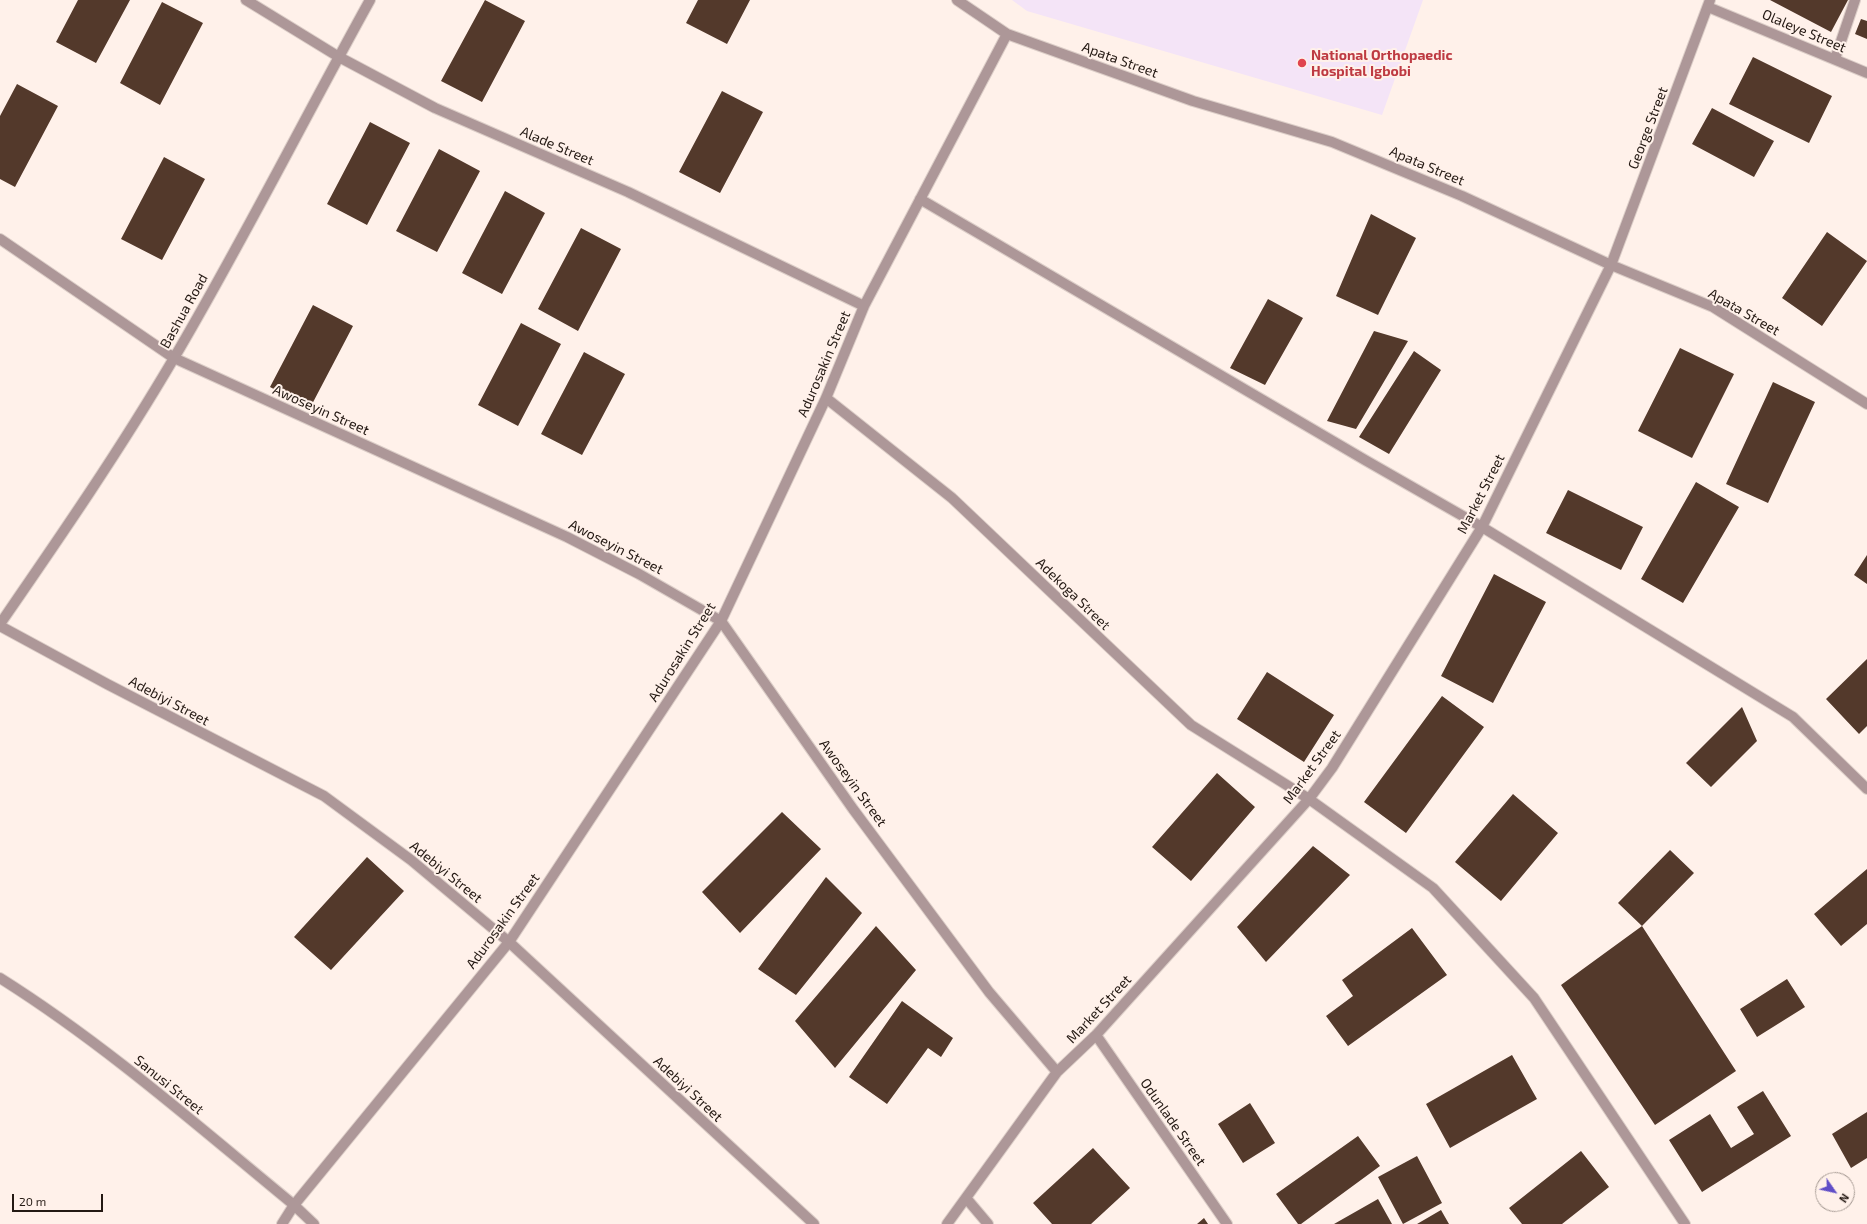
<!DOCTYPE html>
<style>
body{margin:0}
#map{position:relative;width:1867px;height:1224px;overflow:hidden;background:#fff1ea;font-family:"Exo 2",sans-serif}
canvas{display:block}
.north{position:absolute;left:1815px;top:1172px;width:40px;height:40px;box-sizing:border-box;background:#fff1ea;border:1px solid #a79b94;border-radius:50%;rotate:124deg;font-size:11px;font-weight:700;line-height:16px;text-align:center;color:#241913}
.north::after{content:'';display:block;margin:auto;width:14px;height:18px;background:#604ec7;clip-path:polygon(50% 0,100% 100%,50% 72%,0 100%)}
.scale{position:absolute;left:12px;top:1194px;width:91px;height:18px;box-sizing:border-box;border:2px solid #241913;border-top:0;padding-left:5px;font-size:12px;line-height:14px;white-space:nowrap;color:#241913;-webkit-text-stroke:3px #fff1ea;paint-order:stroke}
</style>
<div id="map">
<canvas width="1867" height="1224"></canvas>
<div class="north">N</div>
<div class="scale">20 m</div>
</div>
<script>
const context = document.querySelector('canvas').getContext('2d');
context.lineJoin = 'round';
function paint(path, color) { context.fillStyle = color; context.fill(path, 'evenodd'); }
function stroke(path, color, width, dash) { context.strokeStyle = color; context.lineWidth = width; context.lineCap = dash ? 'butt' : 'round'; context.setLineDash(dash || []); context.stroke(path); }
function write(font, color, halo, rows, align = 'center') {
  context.font = font + ' "Exo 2",sans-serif'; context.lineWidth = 4; context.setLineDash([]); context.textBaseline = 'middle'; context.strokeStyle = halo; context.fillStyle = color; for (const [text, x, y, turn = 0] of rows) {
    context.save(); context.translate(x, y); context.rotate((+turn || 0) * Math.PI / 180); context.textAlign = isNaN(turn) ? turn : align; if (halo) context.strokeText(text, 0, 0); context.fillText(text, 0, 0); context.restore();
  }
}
const medical = new Path2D(`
 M1012 0H1423L1382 115 1027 11Z`);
const building = new Path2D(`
 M78 0H130L96 63 56 42Z
 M485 0 525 21 482 102 441 81Z
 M698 0H750L727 44 686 23Z
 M1770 0H1848L1831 32Z
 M162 2 203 23 160 105 120 83Z
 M1861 19 1867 21V39L1855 34Z
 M1753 57 1832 96 1809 143 1729 104Z
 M17 84 58 106 15 187 0 179V116Z
 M722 91 763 112 720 193 679 172Z
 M1712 108 1774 141 1754 177 1692 144Z
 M370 122 410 143 367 225 327 204Z
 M439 149 480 171 437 252 396 231Z
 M164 157 205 179 162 260 121 239Z
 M505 191 545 213 502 294 462 273Z
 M1371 214 1416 238 1378 315 1336 296Z
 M581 228 621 249 578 331 538 309Z
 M1827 232 1867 261 1822 326 1782 298Z
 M1268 299 1303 318 1265 385 1230 368Z
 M313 305 353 326 310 408 270 387Z
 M521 323 561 344 518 426 478 405Z
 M1374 331 1408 341 1356 429 1327 421Z
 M1680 348 1734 374 1692 458 1638 431Z
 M1414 351 1441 370 1389 454 1359 437Z
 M584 352 625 374 582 455 541 434Z
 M1773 382 1815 402 1768 503 1726 484Z
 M1696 482 1739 507 1683 603 1641 579Z
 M1568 490 1643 527 1621 570 1546 533Z
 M1867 555V584L1854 575Z
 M1494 574 1546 602 1493 703 1441 676Z
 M1867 659V726L1859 734 1826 699Z
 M1267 672 1334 715 1304 762 1237 719Z
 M1442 696 1484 727 1406 833 1364 802Z
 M1742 707 1757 741 1711 787 1686 763Z
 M1217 773 1255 807 1191 881 1152 847Z
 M1513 794 1558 833 1501 901 1455 862Z
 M782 812 821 849 740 933 702 892Z
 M1313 846 1350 875 1266 962 1237 927Z
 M1670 850 1694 873 1642 926 1736 1071 1655 1125 1561 985 1642 926 1618 903Z
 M367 857 404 891 331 970 294 937Z
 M1867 869V924L1841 946 1814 914Z
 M826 877 862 913 796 995 758 969Z
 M876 926 916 970 835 1068 795 1021Z
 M1412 928 1447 975 1348 1046 1326 1016 1353 996 1342 980Z
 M1787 979 1805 1007 1757 1037 1740 1009Z
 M902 1001 953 1038 941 1057 928 1048 887 1104 849 1077Z
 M1512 1055 1537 1099 1450 1148 1426 1104Z
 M1763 1091 1791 1136 1702 1192 1669 1140 1710 1114 1731 1148 1754 1134 1737 1107Z
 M1250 1103 1275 1143 1243 1163 1218 1124Z
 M1867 1112V1158L1851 1168 1832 1134Z
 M1358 1136 1380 1166 1301 1224H1298L1276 1194Z
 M1093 1148 1130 1188 1091 1224H1052L1033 1203Z
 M1581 1151 1609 1187 1562 1224H1522L1509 1208Z
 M1417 1156 1442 1203 1403 1224 1378 1177Z
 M1378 1199 1392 1224H1334Z
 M1441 1210 1449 1224H1417Z
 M1204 1218 1208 1224H1197Z`);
const service = new Path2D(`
 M1835 59 1855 0`);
const minor = new Path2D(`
 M246 0 339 57 435 108 628 192 864 306
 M957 0 1007 34 1193 101 1332 142 1462 196 1611 265 1713 307 1867 404
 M1708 7 1867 73
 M920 199 1365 460 1482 527 1793 717 1867 789
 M0 239 174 358 567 537 639 574 721 621 853 809 989 992 1057 1072
 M826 398 952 498 1191 725 1309 799 1433 888 1534 998 1685 1224
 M0 624C60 537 120 450 174 358 243 241 304 119 370 0
 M0 626 107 684 324 796 411 860 509 942 814 1224
 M0 978C105 1044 199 1127 294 1205L314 1224
 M1096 1035 1227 1224
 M966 1198 988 1224
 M282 1224 294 1205 509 942 721 621 826 398 864 306 1007 34
 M947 1224 1057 1072 1096 1035 1309 799 1332 768 1482 527 1611 265 1710 0`);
const markers = [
 [1302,63,5,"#e0444e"]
];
const streetNames = [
 ["Olaleye Street",1804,31,23],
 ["Apata Street",1120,60,20],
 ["George Street",1648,128,-69],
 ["Alade Street",557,146,23],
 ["Apata Street",1427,166,23],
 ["Bashua Road",184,311,-61],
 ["Apata Street",1744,312,30],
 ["Adurosakin Street",824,364,-67],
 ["Awoseyin Street",321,410,24],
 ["Market Street",1481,494,-63],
 ["Awoseyin Street",616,547,27],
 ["Adekoga Street",1073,594,44],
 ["Adurosakin Street",682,652,-58],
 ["Adebiyi Street",169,701,28],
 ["Market Street",1312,767,-54],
 ["Awoseyin Street",853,783,54],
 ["Adebiyi Street",446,872,39],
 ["Adurosakin Street",503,921,-54],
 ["Market Street",1099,1009,-47],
 ["Sanusi Street",169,1085,39],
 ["Adebiyi Street",688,1089,43],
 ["Odunlade Street",1173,1122,55]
];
const healthNames = [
 ["National Orthopaedic",1311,55],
 ["Hospital Igbobi",1311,71]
];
paint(medical, '#f4e4f7');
paint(building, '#53392b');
stroke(service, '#dccec8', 12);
stroke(minor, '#dccec8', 12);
stroke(service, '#ad9798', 10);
stroke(minor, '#ad9798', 10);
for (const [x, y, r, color] of markers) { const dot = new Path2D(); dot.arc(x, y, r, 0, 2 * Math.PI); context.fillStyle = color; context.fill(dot); stroke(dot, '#fff1ea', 1.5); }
write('14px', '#241913', '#fff1ea', streetNames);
write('bold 14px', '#be3a42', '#fff1ea', healthNames, 'left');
</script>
